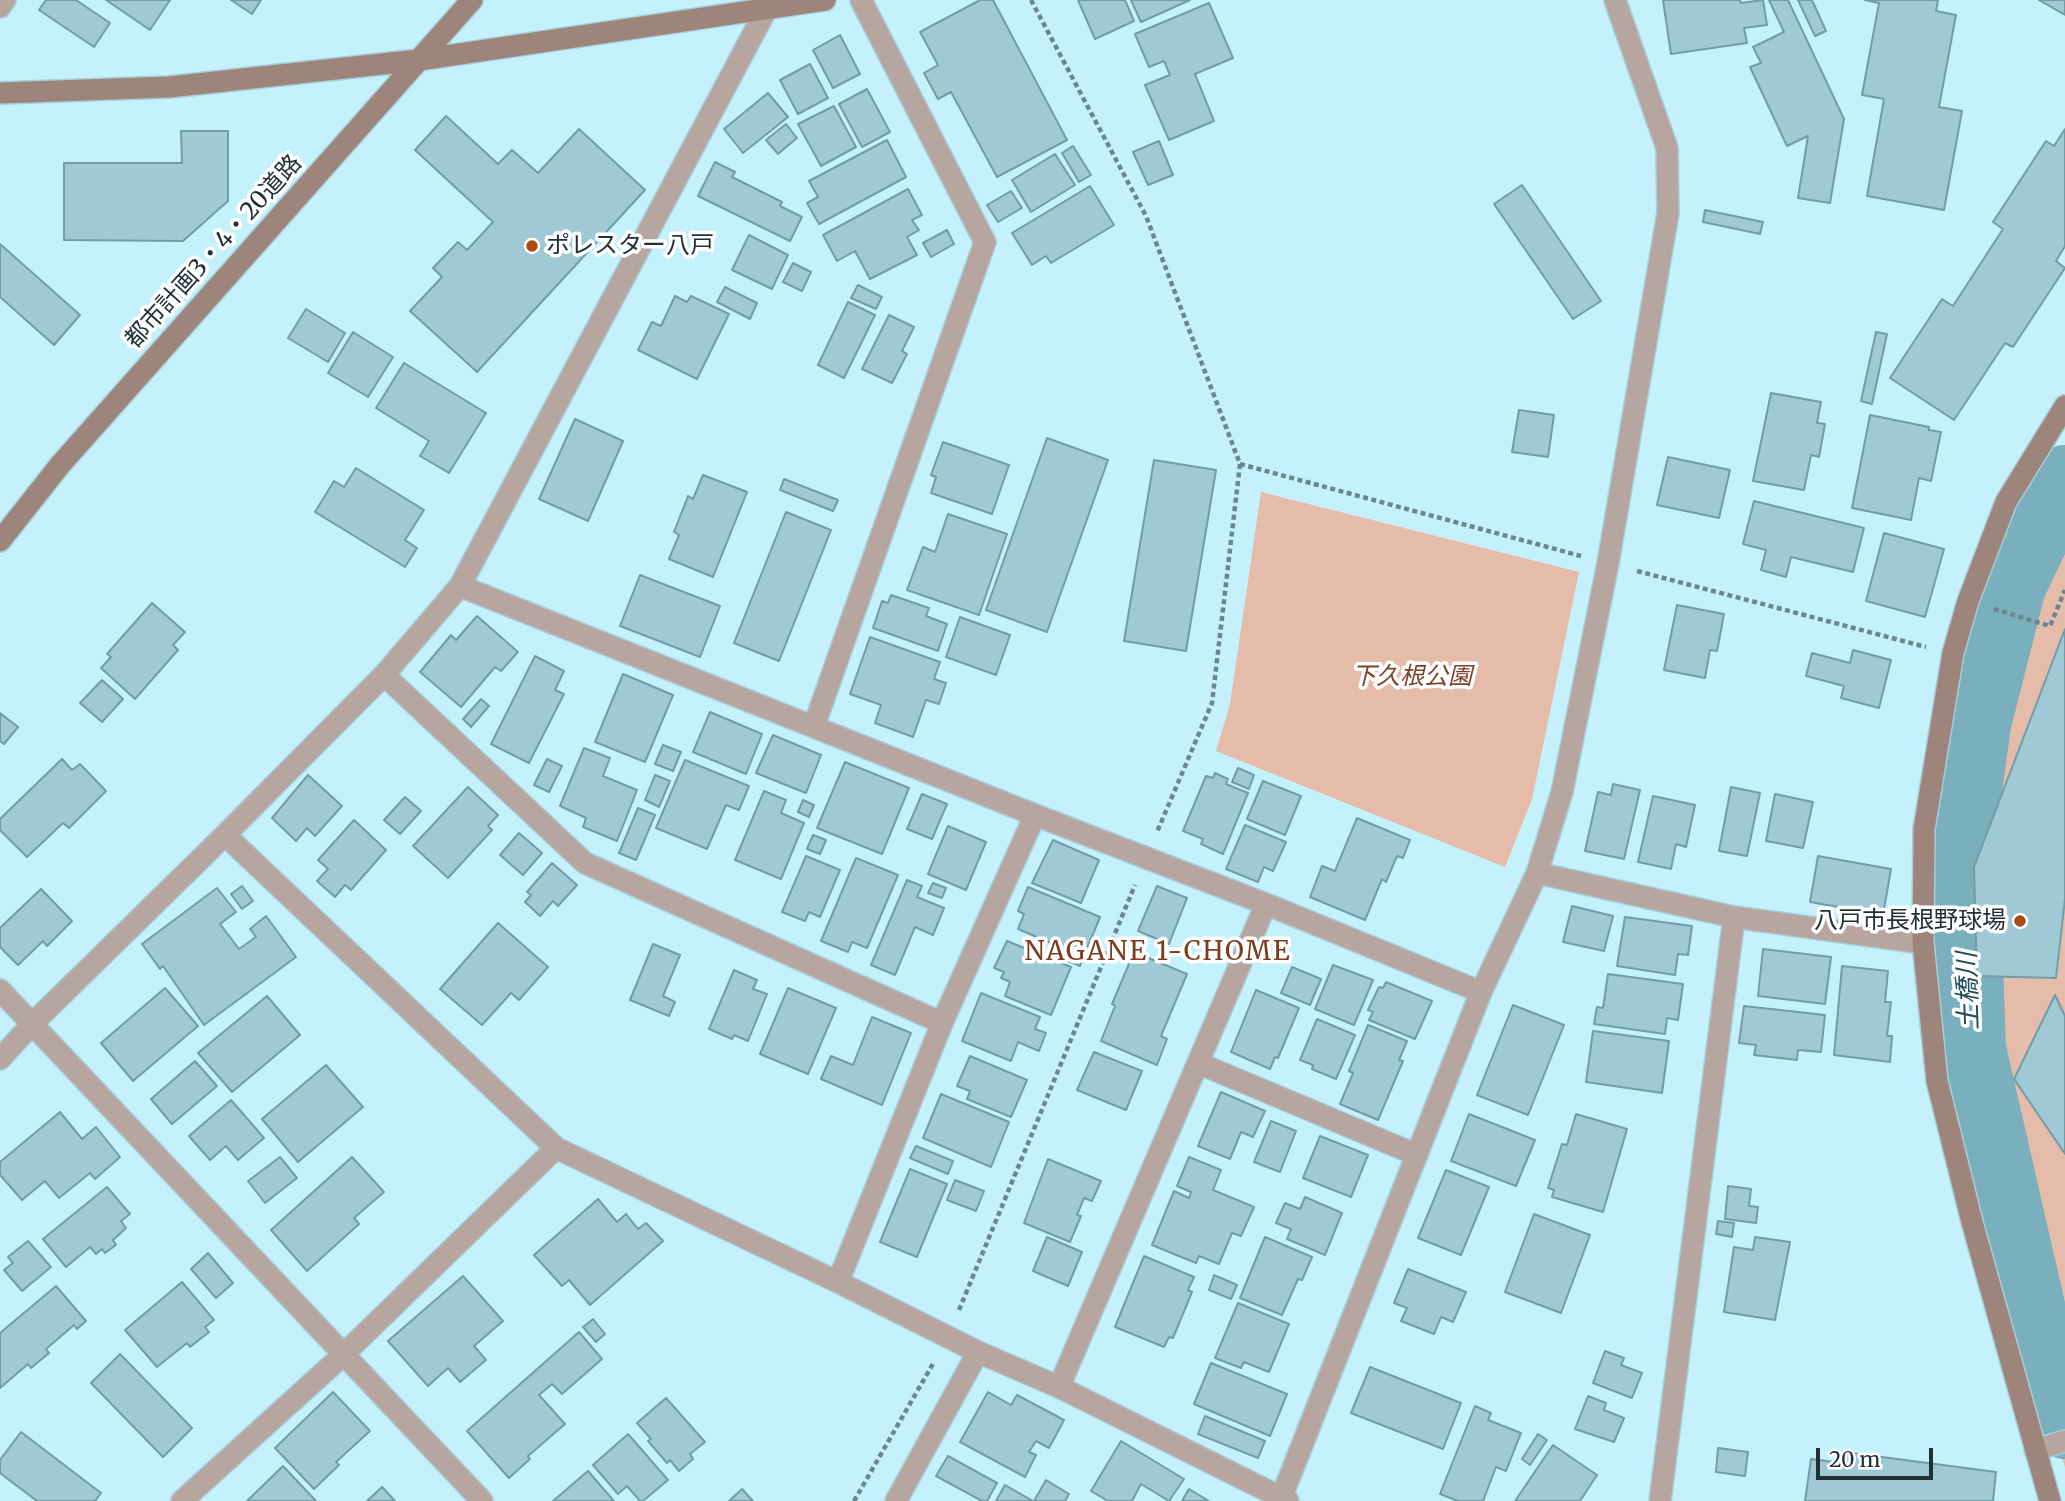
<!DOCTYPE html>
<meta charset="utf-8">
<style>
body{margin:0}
#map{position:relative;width:2065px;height:1501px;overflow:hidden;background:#c5f1fd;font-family:Merriweather,serif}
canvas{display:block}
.scale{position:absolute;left:1816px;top:1448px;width:117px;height:32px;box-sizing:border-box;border:4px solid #203136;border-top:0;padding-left:9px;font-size:21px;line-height:24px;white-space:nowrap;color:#203136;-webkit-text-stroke:5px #fff;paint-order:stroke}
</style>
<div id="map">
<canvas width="2065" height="1501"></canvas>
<div class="scale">20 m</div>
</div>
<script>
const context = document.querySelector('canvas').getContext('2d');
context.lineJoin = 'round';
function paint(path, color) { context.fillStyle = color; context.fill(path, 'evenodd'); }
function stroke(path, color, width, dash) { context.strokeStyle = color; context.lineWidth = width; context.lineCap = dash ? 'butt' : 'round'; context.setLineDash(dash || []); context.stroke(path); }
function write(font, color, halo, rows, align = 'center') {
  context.font = font + ' Merriweather,"Noto Sans JP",serif'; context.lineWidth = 7; context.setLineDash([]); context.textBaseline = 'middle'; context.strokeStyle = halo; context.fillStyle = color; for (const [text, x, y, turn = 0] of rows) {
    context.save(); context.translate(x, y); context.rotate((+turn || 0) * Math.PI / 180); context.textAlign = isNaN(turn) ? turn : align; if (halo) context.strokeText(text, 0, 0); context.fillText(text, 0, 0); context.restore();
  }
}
const green = new Path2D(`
 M2065 463V1467L2025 1345 1971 1105 1958 983 1955 887 1959 781 1981 668 2012 568 2042 499Z
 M1261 492 1579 572 1532 799 1505 867 1216 751 1230 704Z`);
const river = new Path2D(`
 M2065 480 2049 506 2011 586 1976 724 1966 798 1964 854 1971 1049 2036 1333 2065 1424`);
const building = new Path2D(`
 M46 0H76L110 23 94 47 39 10Z
 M106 0H170L150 30Z
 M231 0H261L252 14Z
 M980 0H993L1067 140 997 177 951 92 938 99 924 73 938 65 920 32Z
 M1078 0H1125L1134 21 1095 39Z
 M1131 0H1190L1141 22Z
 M1663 0H1740L1741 3 1763 0 1767 25 1744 28 1747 43 1671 54Z
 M1769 0H1788L1844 119 1830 203 1798 198 1808 136 1787 146 1750 67 1761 63 1753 47 1784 32Z
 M1798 0H1812L1826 31 1815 36Z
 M1865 0H1938L1936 11 1956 15 1939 107 1962 111 1944 210 1867 196 1884 99 1862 95 1879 3Z
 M2039 0H2065V15Z
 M1209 3 1233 58 1195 74 1214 121 1169 140 1145 85 1170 75 1164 61 1149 67 1135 34Z
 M840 35 860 74 833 88 813 50Z
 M810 64 828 98 798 114 780 80Z
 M867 89 890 132 862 147 839 104Z
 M768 93 788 117 743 153 724 129Z
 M834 106 856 147 821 166 798 124Z
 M446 116 498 164 512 150 538 173 579 129 645 190 477 372 410 311 442 277 433 268 458 242 467 250 493 222 415 150Z
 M786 124 797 138 778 154 766 140Z
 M2065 129V246L2056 261 2065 268 2013 347 2005 343 1954 420 1890 378 1942 299 1953 306 2003 229 1993 222 2046 141 2054 146Z
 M181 131H228V201L183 241 64 240V163H182Z
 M887 140 906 177 819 224 807 203 818 197 809 181Z
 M1159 141 1173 175 1148 185 1133 152Z
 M1073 146 1091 175 1079 182 1062 153Z
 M1055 154 1075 185 1031 212 1012 180Z
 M715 162 735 172 732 177 782 202 780 206 802 217 790 241 698 196Z
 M1522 185 1601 301 1573 319 1494 204Z
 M1090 186 1114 225 1051 263 1046 256 1032 265 1012 233Z
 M908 189 922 215 912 220 919 230 907 237 917 255 870 279 855 251 837 261 823 235Z
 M1011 191 1022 208 998 222 987 205Z
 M1705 210 1763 222 1760 234 1703 222Z
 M947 230 954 244 931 257 923 243Z
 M749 235 788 255 772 289 732 270Z
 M0 244 80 315 54 345 0 297Z
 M793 263 811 272 802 291 783 282Z
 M858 285 882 297 876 309 851 298Z
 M725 287 757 303 750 319 717 302Z
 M675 296 687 302 691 296 729 314 697 379 638 350 652 322 661 326Z
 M848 302 875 315 844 378 818 365Z
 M306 309 345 333 328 362 288 338Z
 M889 315 914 327 902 351 907 354 892 383 862 369Z
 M353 332 393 357 368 397 328 373Z
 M1876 332 1887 334 1872 404 1861 401Z
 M404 363 486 413 449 473 420 456 429 441 376 408Z
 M1771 393 1821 402 1817 423 1825 424 1819 457 1811 455 1804 490 1753 481Z
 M1519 410 1554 415 1548 457 1512 452Z
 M1870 415 1929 427V430L1941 432 1931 481 1919 478 1911 520 1852 508Z
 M575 419 623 441 588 521 539 499Z
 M1047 438 1108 460 1047 632 986 610Z
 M943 442 1009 465 992 514 931 493 936 477 931 475Z
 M1668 457 1730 470 1719 518 1657 505Z
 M1154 460 1216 470 1186 651 1124 641Z
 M356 468 424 510 405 540 417 548 405 567 315 512 334 481 344 487Z
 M703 475 747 492 713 577 669 559 679 535 674 532 688 496 693 499Z
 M784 479 838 500 833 511 780 490Z
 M1754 501 1864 528 1853 572 1791 557 1786 577 1761 570 1766 550 1743 544Z
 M786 512 831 530 779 661 734 643Z
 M948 514 1007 534 979 615 907 590 923 547 935 552Z
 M1884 533 1944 549 1925 617 1866 601Z
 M640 575 720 606 700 657 620 626Z
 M891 595 929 608 926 616 947 624 938 651 873 628 882 601 888 603Z
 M152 603 185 632 173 645 178 650 135 699 101 668 111 657 107 654Z
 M1677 605 1724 614 1717 651 1710 650 1705 678 1664 670Z
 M477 616 518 652 501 671 495 667 461 707 420 672 451 635 456 640Z
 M960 617 1010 635 996 675 946 657Z
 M2065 629V899L2056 978 1977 976 1974 867Z
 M870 637 940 662 934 679 946 683 939 704 926 700 913 737 875 723 881 705 850 694Z
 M1853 650 1891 660 1879 708 1841 698 1844 686 1806 676 1812 653 1850 663Z
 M535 656 564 671 555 690 564 694 529 763 491 744Z
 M623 674 673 695 645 762 595 742Z
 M102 680 123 699 102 722 80 703Z
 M481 699 489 706 471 727 463 719Z
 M710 712 762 734 746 774 693 752Z
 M0 713 18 727 4 744 0 741Z
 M773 735 821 755 806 793 756 773Z
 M663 745 681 752 673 771 655 764Z
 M584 748 610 758 603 776 637 790 617 841 583 827 586 818 560 806Z
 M62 759 72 770 80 764 106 791 69 828 63 823 27 857 0 830V819Z
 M547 759 562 766 549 792 534 785Z
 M685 760 749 786 739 810 726 805 707 849 656 828Z
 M845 762 909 788 882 854 817 828Z
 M1238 768 1254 775 1249 789 1232 782Z
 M1215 773 1228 779 1226 784 1248 793 1223 854 1201 844 1203 839 1183 831 1206 776 1213 778Z
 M308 775 342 806 315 836 307 828 296 841 272 818Z
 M655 775 670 781 659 807 645 800Z
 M1263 781 1301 796 1285 835 1247 819Z
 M1613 784 1640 790 1624 859 1585 851 1598 792 1611 795Z
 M468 787 498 815 488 826 492 830 448 878 413 846Z
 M1731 787 1760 793 1747 856 1719 851Z
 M764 791 786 800 781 813 804 823 781 879 735 860Z
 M922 794 947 804 932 839 907 829Z
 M1775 794 1813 802 1803 848 1766 841Z
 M1653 796 1695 805 1686 847 1676 844 1671 869 1638 862Z
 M405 797 421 811 400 834 384 820Z
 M803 800 814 805 809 817 798 812Z
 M638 808 655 815 636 860 619 853Z
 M1357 818 1410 840 1403 858 1397 856 1386 882 1382 879 1365 920 1310 897 1322 866 1335 871Z
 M354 820 386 850 351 890 345 885 335 897 317 881 328 869 318 860Z
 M1245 825 1286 842 1273 871 1264 867 1258 882 1226 869Z
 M948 826 986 842 966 890 928 874Z
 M519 833 542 853 523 875 500 855Z
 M813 835 826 840 820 854 807 849Z
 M1053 840 1099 860 1081 903 1032 883Z
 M806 856 840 870 820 917 809 912 805 921 782 912Z
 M1818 856 1891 869 1883 915 1810 902Z
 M856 858 898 875 867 948 852 942 848 952 821 941Z
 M552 863 577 885 558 906 553 901 540 916 525 902 531 895 527 892Z
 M907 880 922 886 917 897 944 908 933 935 915 927 895 975 871 965Z
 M933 883 946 888 942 898 928 893Z
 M242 886 253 901 242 909 231 894Z
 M1157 886 1187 898 1169 944 1138 931Z
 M1028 887 1100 917 1080 966 1066 960 1070 951 1018 929 1024 914 1018 911Z
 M217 888 236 912 220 924 239 949 256 937 250 929 266 916 296 957 204 1025 163 966 160 969 142 944Z
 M41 889 72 921 47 946 43 941 18 965 0 947V928Z
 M1572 906 1613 916 1604 951 1563 942Z
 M1625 917 1692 926 1688 955 1678 954 1675 975 1617 966Z
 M498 923 548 967 519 1000 511 993 482 1025 440 989Z
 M1007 941 1071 967 1051 1015 1005 996 1010 982 1001 978 1004 972 994 968Z
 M653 944 680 955 663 996 675 1002 669 1016 630 1000Z
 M1763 949 1831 957 1825 1004 1758 996Z
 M1134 952 1187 974 1161 1036 1167 1039 1157 1065 1101 1041 1115 1006 1112 1004Z
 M1333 965 1373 980 1354 1025 1315 1009Z
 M1842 966 1888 971 1885 1002H1891L1887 1036H1892L1890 1062 1834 1055Z
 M1292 967 1321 979 1310 1005 1281 993Z
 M734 970 757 980 753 989 767 994 748 1041 734 1035 732 1039 709 1029Z
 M1608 974 1683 984 1678 1020 1667 1018 1665 1034 1594 1024 1597 1007 1603 1008Z
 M1386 982 1432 1001 1415 1039 1369 1020 1373 1012 1368 1010 1379 987 1383 988Z
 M165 988 198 1026 133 1081 101 1043Z
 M788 988 836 1008 808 1074 760 1054Z
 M1256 990 1299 1008 1278 1058 1275 1057 1270 1069 1231 1052Z
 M981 993 1040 1017 1035 1029 1046 1033 1039 1051 1018 1042 1011 1061 962 1041Z
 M2055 995 2065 1016V1154L2014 1079Z
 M267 996 300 1035 232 1092 198 1053Z
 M1513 1005 1564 1025 1528 1115 1477 1095Z
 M1744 1006 1825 1015 1821 1052 1798 1050 1797 1060 1754 1055 1756 1045 1739 1043Z
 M872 1017 911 1033 882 1105 821 1079 831 1056 853 1065Z
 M1317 1019 1355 1035 1336 1079 1312 1069 1313 1065 1300 1060Z
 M1368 1025 1407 1041 1399 1060 1403 1061 1378 1120 1340 1104 1353 1073 1349 1071Z
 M1593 1031 1669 1041 1662 1093 1586 1082Z
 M1094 1052 1142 1071 1126 1110 1077 1090Z
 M970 1056 1027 1080 1011 1117 967 1099 970 1091 957 1086Z
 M195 1061 217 1086 172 1124 151 1099Z
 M326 1065 363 1107 298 1162 262 1119Z
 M1221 1092 1265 1111 1253 1137 1241 1132 1230 1159 1198 1146Z
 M941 1094 1009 1122 991 1167 923 1138Z
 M231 1100 264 1138 238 1160 226 1146 210 1160 189 1136Z
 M60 1112 82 1139 96 1127 120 1157 95 1179 90 1173 59 1198 45 1181 22 1200 0 1175V1162Z
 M1469 1114 1535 1140 1516 1186 1451 1161Z
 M1576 1114 1627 1129 1603 1212 1552 1197 1554 1190 1548 1188 1562 1144 1567 1145Z
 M1271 1121 1296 1131 1280 1172 1254 1162Z
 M1320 1136 1368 1155 1351 1197 1303 1178Z
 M916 1146 953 1161 948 1174 910 1158Z
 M280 1157 297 1178 265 1203 248 1181Z
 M352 1157 384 1192 354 1218 359 1224 307 1271 271 1230Z
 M1189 1157 1221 1170 1213 1190 1254 1207 1241 1236 1232 1233 1219 1264 1199 1256 1196 1263 1152 1245 1174 1191 1189 1198 1191 1192 1177 1186Z
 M1048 1159 1101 1181 1092 1201 1084 1198 1077 1215 1081 1216 1070 1242 1024 1223Z
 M910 1169 947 1184 917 1257 880 1242Z
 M1446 1170 1489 1187 1461 1255 1418 1238Z
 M955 1180 984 1191 976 1211 947 1200Z
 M1728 1186 1751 1189 1749 1206 1758 1207 1756 1223 1725 1219Z
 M107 1187 130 1214 121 1221 126 1228 113 1240 116 1245 105 1253 102 1249 96 1254 90 1247 66 1267 43 1239Z
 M1305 1197 1342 1213 1325 1255 1287 1239 1291 1229 1276 1223 1285 1203 1300 1209Z
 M598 1199 617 1222 626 1214 638 1229 646 1223 663 1241 590 1305 569 1280 562 1286 534 1255Z
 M1534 1214 1590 1235 1561 1313 1505 1292Z
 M1718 1221 1734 1223 1732 1237 1716 1234Z
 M1047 1237 1082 1252 1068 1286 1033 1271Z
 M1265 1237 1312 1257 1302 1280 1298 1279 1282 1315 1240 1298Z
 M1755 1237 1790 1242 1775 1320 1724 1312 1734 1247 1753 1250Z
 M28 1241 51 1267 22 1291 4 1270 13 1263 8 1257Z
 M208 1253 233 1283 216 1298 191 1269Z
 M1144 1256 1194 1277 1188 1290 1192 1292 1173 1338 1169 1337 1164 1347 1115 1327Z
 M1408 1269 1466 1292 1453 1322 1441 1317 1434 1334 1401 1321 1407 1308 1394 1303Z
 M1214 1275 1237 1285 1231 1299 1209 1290Z
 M463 1276 503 1321 474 1346 486 1360 460 1382 448 1368 428 1386 388 1341Z
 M182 1282 214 1320 205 1327 209 1332 190 1347 187 1343 157 1367 125 1330Z
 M56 1286 86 1321 77 1329 74 1325 46 1349 49 1353 31 1368 28 1364 0 1388V1333Z
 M1238 1303 1289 1324 1269 1372 1244 1362 1241 1368 1215 1358Z
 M593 1319 605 1334 596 1342 583 1327Z
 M579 1332 602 1359 562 1394 552 1384 539 1395 565 1424 528 1456 530 1459 509 1478 467 1431Z
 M1605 1351 1624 1358 1621 1365 1642 1373 1632 1398 1593 1383Z
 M120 1354 192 1428 163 1457 91 1383Z
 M1211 1363 1287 1394 1270 1436 1194 1404Z
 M1370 1367 1461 1403 1443 1449 1351 1413Z
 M333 1392 370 1431 336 1462 339 1465 314 1489 275 1448Z
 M988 1392 1011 1405 1017 1395 1064 1420 1049 1448 1036 1441 1029 1452 1036 1455 1025 1477 960 1442Z
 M1588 1396 1606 1403 1604 1410 1624 1418 1614 1442 1575 1429Z
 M666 1398 705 1442 690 1454 693 1459 679 1471 670 1460 667 1463 648 1441 651 1439 637 1423Z
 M1475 1406 1491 1413 1488 1420 1521 1433 1506 1471 1496 1467 1483 1501H1458L1440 1494Z
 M1205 1416 1265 1441 1258 1458 1198 1434Z
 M21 1432 101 1493 95 1501H37L0 1473V1460Z
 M628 1434 668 1480 643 1501H640L627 1486 618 1494 593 1465Z
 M1538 1434 1547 1440 1530 1465 1522 1459Z
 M1121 1441 1184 1479 1169 1501 1141 1484 1132 1501H1108L1091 1491Z
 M1553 1445 1597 1475 1580 1501H1515Z
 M1718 1448 1748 1452 1745 1476 1716 1472Z
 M1844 1452 1996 1472 1993 1501H1805L1811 1459 1842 1463Z
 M948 1456 997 1483 987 1501H982L936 1476Z
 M283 1466 316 1501H247Z
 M588 1471 614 1501H553Z
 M1046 1480 1069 1494 1065 1501H1034Z
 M1005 1485 1033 1501H996Z
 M382 1487 395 1501H367Z
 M742 1489 753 1501H729Z
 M1189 1489 1209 1501H1182Z`);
const path = new Path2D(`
 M1031 0 1146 216 1240 464 1212 703 1157 832
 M1240 464 1581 556
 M1637 571 1926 647
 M1994 609 2050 626 2065 590
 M959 1310 1135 885
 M854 1501 934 1362`);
const lane = new Path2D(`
 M2035 1450 2065 1441`);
const street = new Path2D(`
 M0 7 5 0
 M460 586 1035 815 1266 904 1481 992
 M384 675 585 863 942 1023
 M814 726 985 242 861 0
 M225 835 556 1148 838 1282 978 1352 1059 1387 1288 1501
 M1537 873 1734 917 1923 943
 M0 990 482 1501
 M0 1059 32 1024 225 835 384 675 460 586 766 10
 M1198 1063 1417 1155
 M838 1282 942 1023 1035 815
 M1059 1387 1266 904
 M182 1501 343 1355 556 1148
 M896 1501 978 1352
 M1280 1501 1481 992 1537 873 1562 792 1608 563 1668 213 1667 148 1615 0
 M1660 1501 1734 917`);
const secondary = new Path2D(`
 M0 93 169 87 419 60 825 0
 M0 541 60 465 472 0
 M2050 1501 1972 1222 1937 1081 1923 943 1924 829 1953 653 1968 601 2006 502 2065 406`);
const markers = [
 [532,246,7,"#ad4a12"],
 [2020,921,7,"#ad4a12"]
];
const poiNames = [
 ["ポレスター八戸",546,246],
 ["八戸市長根野球場",2006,921,"right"]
];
const streetNames = [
 ["都市計画3・4・20道路",214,252,-48]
];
const parkNames = [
 ["下久根公園",1412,677]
];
const neighbourhoodNames = [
 ["NAGANE 1-CHOME",1158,953]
];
const waterNames = [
 ["土橋川",1969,991,-92]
];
paint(green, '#e5bcaa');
stroke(river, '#7aafbd', 70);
paint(building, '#9fc9d5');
stroke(building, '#729ca7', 2);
stroke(lane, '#a7ced9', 24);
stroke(street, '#a7ced9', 24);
stroke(secondary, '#a7ced9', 24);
stroke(path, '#6a8790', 4.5, [5, 3.5]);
stroke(lane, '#b6a69f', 21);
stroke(street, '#b6a69f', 21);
stroke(secondary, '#9d857b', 21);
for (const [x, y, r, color] of markers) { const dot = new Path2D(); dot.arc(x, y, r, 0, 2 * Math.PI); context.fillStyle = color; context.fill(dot); stroke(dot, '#fff', 2.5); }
write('24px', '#203136', '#fff', poiNames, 'left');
write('24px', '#203136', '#fff', streetNames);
write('italic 24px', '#7d4227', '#fff', parkNames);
context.letterSpacing = '2px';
write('26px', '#7d3c1d', '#fff', neighbourhoodNames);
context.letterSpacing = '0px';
write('italic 26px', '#1f4e59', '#fff', waterNames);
</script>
